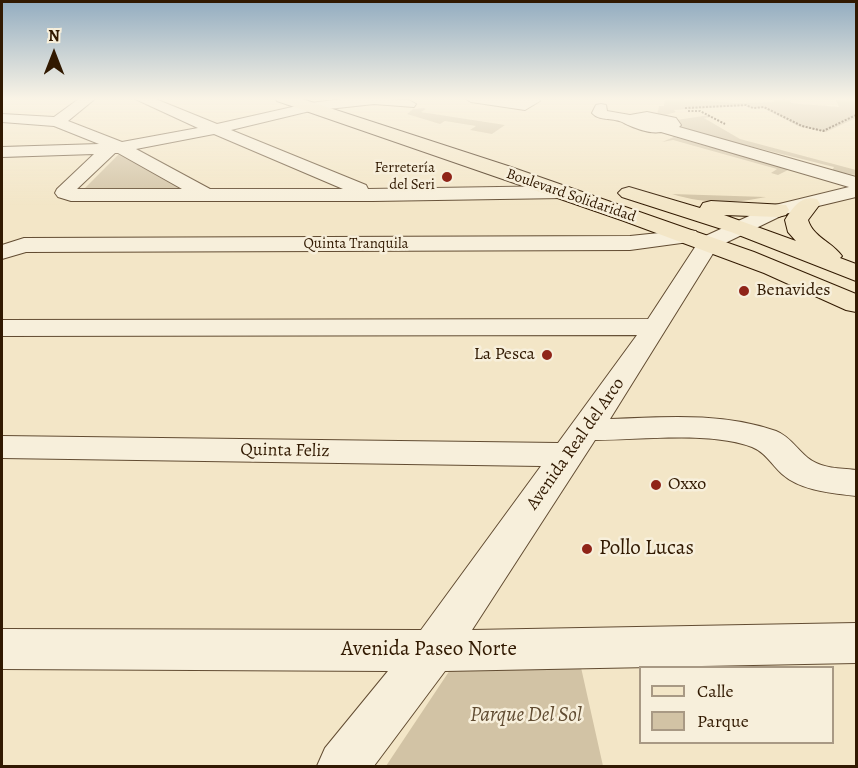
<!DOCTYPE html>
<meta charset="utf-8">
<style>
body{margin:0}
#map{position:relative;width:858px;height:768px;overflow:hidden;background:#f3e6c7;font-family:Alegreya,serif}
canvas{display:block}
.frame{position:absolute;inset:0;border:3px solid #311901;pointer-events:none}
.legend{position:absolute;left:639px;top:666px;width:195px;height:78px;box-sizing:border-box;background:#f7efdb;border:2px solid #a89984;margin:0;padding:8px 10px;list-style:none;font-size:18px;color:#311901}
.legend li{display:flex;align-items:center;gap:12px;height:30px}
.legend b{width:30px;border:2px solid #a89984}
.north{position:absolute;left:24px;top:24px;width:60px;height:60px;-webkit-text-stroke:4px #f7efdb;paint-order:stroke;rotate:0deg;font-size:16px;font-weight:700;line-height:24px;text-align:center;color:#311901}
.north::after{content:'';display:block;margin:auto;width:21px;height:27px;background:#311901;clip-path:polygon(50% 0,100% 100%,50% 72%,0 100%)}
</style>
<div id="map">
<canvas width="858" height="768"></canvas>
<div class="frame"></div>
<ul class="legend">
<li><b style="height:8px;background:#f3e6c7"></b>Calle</li>
<li><b style="height:16px;background:#d2c3a5"></b>Parque</li>
</ul>
<div class="north">N</div>
</div>
<script>
const context = document.querySelector('canvas').getContext('2d');
context.lineJoin = 'round';
function paint(path, color) { context.fillStyle = color; context.fill(path, 'evenodd'); }
function stroke(path, color, width, dash) { context.strokeStyle = color; context.lineWidth = width; context.lineCap = dash ? 'butt' : 'round'; context.setLineDash(dash || []); context.stroke(path); }
function write(font, color, halo, rows, align = 'center') {
  context.font = font + ' Alegreya,serif'; context.lineWidth = 5; context.setLineDash([]); context.textBaseline = 'middle'; context.strokeStyle = halo; context.fillStyle = color; for (const [text, x, y, turn = 0] of rows) {
    context.save(); context.translate(x, y); context.rotate((+turn || 0) * Math.PI / 180); context.textAlign = isNaN(turn) ? turn : align; if (halo) context.strokeText(text, 0, 0); context.fillText(text, 0, 0); context.restore();
  }
}
const green = new Path2D(`
 M665 98 737 103 774 102V98L790 100 791 103 839 107 835 98 856 100V118L826 132 800 127 763 108H752L745 106 674 110 676 112 662 116 657 115 659 106H664Z
 M424 108 426 109 421 112 505 125 492 134 470 130 476 126 445 121 440 124 407 114 413 109Z
 M710 115 712 117 704 118 740 139 856 170V175L832 171 834 167 677 128 676 120Z
 M674 137 790 169 778 175 771 173 777 169 673 140 662 142Z
 M123 150 204 194H79Z
 M672 194 766 197C733 204 705 204 672 194Z
 M580 663 603 766H386L452 667Z`);
const path = new Path2D(`
 M685 108 746 105 753 108 764 107 802 126 823 131 856 115
 M688 111H700L725 124`);
const minor = new Path2D(`
 M80 98H96L68 121 122 142 198 128 133 98H153L217 124 310 103 351 98 409 100 416 104 414 107 374 104 310 111 231 130 366 185 368 189 564 186 571 188 574 192 571 196 564 198 373 201H71L58 197 55 193 57 189 94 154 2 157V147L99 144 54 126 2 122V114L54 117ZM214 134 343 189H210L136 149ZM115 153H118L182 189H77Z
 M464 98H538L540 101 525 110 471 102Z
 M601 104 606 105 607 111 630 115 647 112 676 118 681 125 679 127 856 177V197L785 214 717 247 610 419C664 417 723 412 776 431 789 436 797 449 808 458 822 469 840 468 856 470V496C832 493 801 491 782 474 772 465 765 452 752 447 710 431 640 440 595 440L472 630 856 623V663L445 671 374 766H317L325 748 388 671 2 669V629L421 630 541 466 2 458V436L558 443 637 335 2 336V320L648 319 701 238 771 206 849 187 661 132C649 134 634 128 624 123 614 117 600 122 592 113L596 105Z
 M688 230 696 231 699 236 696 241 630 250 26 252 2 259V245L24 238 630 236Z`);
const major = new Path2D(`
 M275 98H299L508 166 754 252 856 294V312L846 310 764 273 624 221 277 101Z
 M629 187 700 208 703 203 711 201 786 205 789 210 786 215 778 217 724 215 796 241 788 232 785 220C793 208 800 195 817 199L820 204 808 220C813 237 832 242 842 256L840 258 856 264V281L731 232 622 197 618 193 622 189Z`);
const markers = [
 [447,177,6,"#8f2418"],
 [744,291,6,"#8f2418"],
 [547,355,6,"#8f2418"],
 [656,485,6,"#8f2418"],
 [587,549,6,"#8f2418"]
];
const farPoinames = [
 ["Ferretería",435,168],
 ["del Seri",435,185]
];
const farStreetnames = [
 ["Boulevard Solidaridad",571,196,19],
 ["Quinta Tranquila",356,244]
];
const poiNames = [
 ["Benavides",756,291],
 ["La Pesca",535,355,"right"],
 ["Oxxo",668,485]
];
const streetNames = [
 ["Avenida Real del Arco",576,444,-55],
 ["Quinta Feliz",285,451,1]
];
const nearPoinames = [
 ["Pollo Lucas",599,549]
];
const nearStreetnames = [
 ["Avenida Paseo Norte",429,650]
];
const nearParknames = [
 ["Parque Del Sol",526,716]
];
paint(green, '#d2c3a5');
stroke(minor, '#624c32', 2);
stroke(major, '#311901', 2);
stroke(path, '#311901', 2, [2, 1.5]);
paint(minor, '#f7efdb');
paint(major, '#f3e6c7');
const sky = context.createLinearGradient(0, 0, 0, 206);
sky.addColorStop(0, '#92acc0');
sky.addColorStop(0.48, '#faf4e6');
sky.addColorStop(1, '#faf4e600');
context.fillStyle = sky;
context.fillRect(0, 0, 858, 206);
for (const [x, y, r, color] of markers) { const dot = new Path2D(); dot.arc(x, y, r, 0, 2 * Math.PI); context.fillStyle = color; context.fill(dot); stroke(dot, '#f7efdb', 2); }
write('15px', '#311901', '#f7efdb', farPoinames, 'right');
write('15px', '#311901', '#f7efdb', farStreetnames);
write('18px', '#311901', '#f7efdb', poiNames, 'left');
write('18px', '#311901', '#f7efdb', streetNames);
write('21px', '#311901', '#f7efdb', nearPoinames, 'left');
write('21px', '#311901', '#f7efdb', nearStreetnames);
write('italic 21px', '#614c32', '#f7efdb', nearParknames);
</script>
